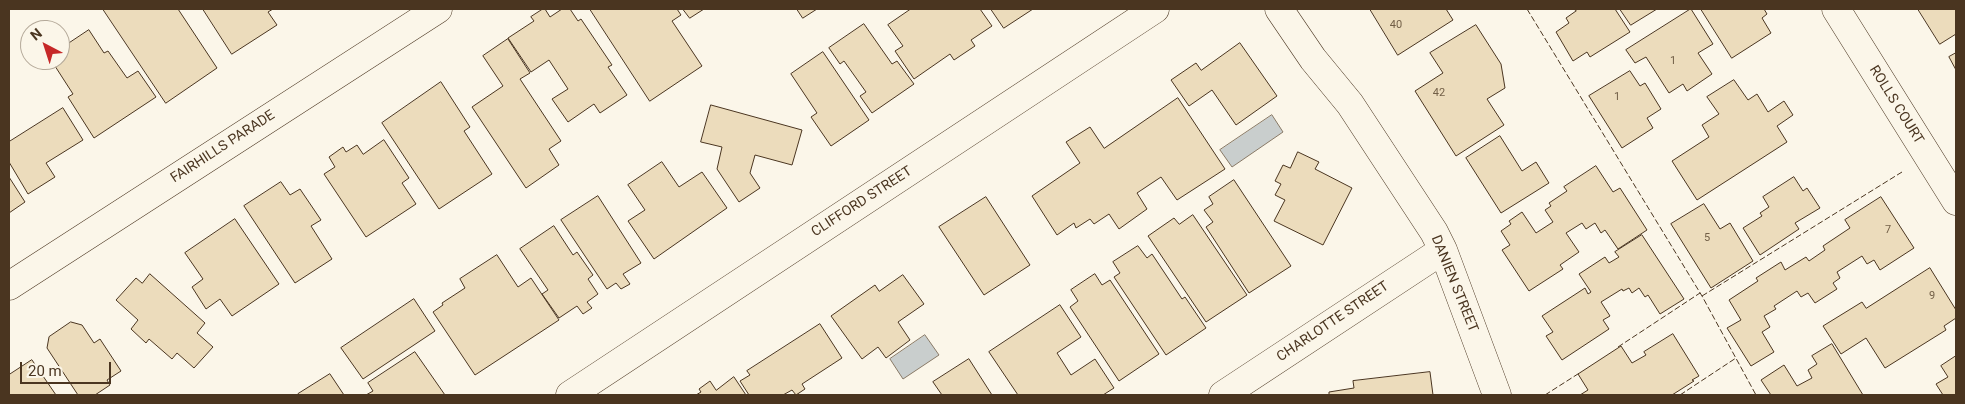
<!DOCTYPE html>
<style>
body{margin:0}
#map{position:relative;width:1965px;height:404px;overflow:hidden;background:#fbf6e9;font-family:Roboto,sans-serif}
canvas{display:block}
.frame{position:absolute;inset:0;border:10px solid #4a3520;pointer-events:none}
.north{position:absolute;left:20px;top:20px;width:50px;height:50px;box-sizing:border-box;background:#fbf6e9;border:1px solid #b4a999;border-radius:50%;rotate:320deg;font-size:14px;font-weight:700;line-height:20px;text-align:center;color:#4a3520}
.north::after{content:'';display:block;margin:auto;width:18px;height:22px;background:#c62828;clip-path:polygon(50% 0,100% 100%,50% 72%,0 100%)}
.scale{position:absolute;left:20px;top:362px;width:91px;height:22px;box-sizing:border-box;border:2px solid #4a3520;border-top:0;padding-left:6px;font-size:15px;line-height:18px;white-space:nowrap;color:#4a3520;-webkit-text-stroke:4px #fbf6e9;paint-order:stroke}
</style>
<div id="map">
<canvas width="1965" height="404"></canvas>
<div class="frame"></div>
<div class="north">N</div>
<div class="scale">20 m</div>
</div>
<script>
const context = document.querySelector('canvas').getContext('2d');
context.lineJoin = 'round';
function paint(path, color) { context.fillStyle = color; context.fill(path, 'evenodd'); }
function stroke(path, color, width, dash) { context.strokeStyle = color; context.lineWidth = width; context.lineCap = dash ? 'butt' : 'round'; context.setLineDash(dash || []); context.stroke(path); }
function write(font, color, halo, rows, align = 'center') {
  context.font = font + ' Roboto,sans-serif'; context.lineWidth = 4; context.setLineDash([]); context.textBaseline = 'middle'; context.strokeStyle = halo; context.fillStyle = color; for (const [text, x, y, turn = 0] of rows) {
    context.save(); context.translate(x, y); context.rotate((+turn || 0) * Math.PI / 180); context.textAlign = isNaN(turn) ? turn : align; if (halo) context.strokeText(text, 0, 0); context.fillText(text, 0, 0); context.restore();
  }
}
const water = new Path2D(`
 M1272 115 1283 132 1232 167 1220 150Z
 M925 335 939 355 903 379 890 359Z`);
const building = new Path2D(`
 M103 9H178L217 68 166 103Z
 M203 9H273L268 12 277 25 232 54Z
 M543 9H545L550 17 562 9H570L578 21 581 19 612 65 608 67 627 95 600 113 594 104 568 122 552 99 568 89 549 60 531 72 508 38 534 21 531 17Z
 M590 9H677L681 15 672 21 702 66 650 101Z
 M683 9H704L690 18Z
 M797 9H817L803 18Z
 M911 9H980L992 26 971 40 975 46 954 60 950 54 914 79 895 51 903 46 888 25Z
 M991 9H1033L1004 28Z
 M1370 9H1446L1453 20 1398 55Z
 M1574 9H1615L1630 32 1590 57 1587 52 1573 61 1556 32 1569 23 1566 18 1576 11Z
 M1620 9H1657L1631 25Z
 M1691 9 1713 44 1698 53 1712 74 1687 91 1683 84 1669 93 1646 57 1635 63 1626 50Z
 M1701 9H1764L1767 14 1762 18 1771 33 1732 58Z
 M1918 9H1956V34L1940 44Z
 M864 24 892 64 897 61 914 84 872 113 860 96 866 92 844 61 840 64 829 48Z
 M1476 25 1501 64 1505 88 1487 99 1504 125 1456 156 1415 91 1443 73 1430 53Z
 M89 30 104 53 108 51 127 78 138 71 156 97 94 138 68 97 73 94 53 63 60 60 66 54 62 48Z
 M508 39 530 73 520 79 561 141 549 149 559 165 526 188 472 107 503 86 483 56Z
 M1240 43 1277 96 1236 125 1212 90 1189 106 1171 80 1196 63 1201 70Z
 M823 52 869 120 831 146 811 117 817 113 791 74Z
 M1956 53V70L1949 57Z
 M1630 71 1640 86 1645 83 1661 109 1647 118 1653 128 1622 148 1589 96Z
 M1734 80 1748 100 1757 94 1768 112 1784 101 1793 115 1777 126 1787 142 1697 200 1672 161 1709 137 1702 125 1719 114 1707 97Z
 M441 82 470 127 464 131 492 174 439 209 382 123Z
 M1178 98 1225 169 1177 200 1161 177 1137 193 1147 209 1119 229 1109 214 1094 224 1090 219 1076 228 1074 223 1057 235 1032 196 1080 163 1066 142 1090 127 1104 148Z
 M711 105 802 130 792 165 755 155 750 173 760 188 739 202 717 169 722 147 701 142Z
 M63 108 83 140 46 163 55 177 28 194 9 162V142Z
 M1500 136 1522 171 1536 162 1549 183 1501 213 1466 158Z
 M384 140 409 178 402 183 416 204 366 237 324 174 335 167 329 157 343 147 346 152 357 145 363 154Z
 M1298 152 1319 162 1315 169 1352 188 1323 245 1274 221 1285 200 1275 195 1281 184 1275 181 1283 165 1290 168Z
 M662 162 679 187 702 172 727 208 654 259 628 221 645 210 628 185Z
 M1596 166 1613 192 1620 188 1647 230 1618 249 1605 230 1601 233 1595 223 1586 229 1582 223 1566 233 1579 252 1560 265 1563 269 1529 291 1502 250 1510 245 1501 231 1511 224 1509 221 1522 212 1536 233 1553 222 1545 210 1551 206 1549 203 1567 191 1564 187Z
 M9 177 25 202 9 213Z
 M1794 177 1803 191 1807 188 1820 208 1795 223 1799 229 1760 255 1743 228 1762 216 1760 213 1769 207 1763 197Z
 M1234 180 1291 266 1249 293 1206 227 1213 222 1204 210 1213 204 1209 197Z
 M281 182 290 195 300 189 321 220 311 226 332 259 295 283 244 206Z
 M598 196 641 263 623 274 630 284 621 289 616 283 607 289 561 220Z
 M986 197 1030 265 984 295 939 227Z
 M1881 197 1914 248 1880 270 1874 260 1867 264 1862 256 1837 272 1840 278 1833 283 1837 289 1815 303 1808 293 1801 297 1797 291 1774 306 1776 309 1764 316 1770 327 1762 332 1774 352 1751 366 1727 328 1741 320 1729 300 1758 281 1756 278 1781 262 1785 270 1806 257 1809 261 1825 250 1823 246 1850 228 1845 220Z
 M1704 204 1720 229 1730 223 1753 261 1711 288 1671 224Z
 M1193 215 1247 295 1206 322 1148 236 1174 218 1179 224Z
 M235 219 279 284 232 316 220 299 206 309 192 287 203 279 185 253Z
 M554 226 573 255 577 252 593 275 588 279 598 294 587 302 592 308 583 314 577 306 559 318 542 294 548 290 520 249Z
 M1642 235 1684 299 1660 314 1648 295 1645 297 1639 288 1632 293 1629 288 1623 291 1622 289 1601 302 1610 316 1603 320 1609 329 1562 360 1546 336 1553 332 1542 316 1585 288 1588 294 1591 292 1579 274 1605 257 1609 263 1619 257 1615 252Z
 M1138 246 1147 258 1152 254 1182 299 1185 297 1206 328 1166 355 1114 277 1120 273 1113 262Z
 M497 255 518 287 531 278 559 320 475 375 433 312 443 305 442 303 465 288 460 279Z
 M1930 268 1956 310V318L1944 326 1946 330 1885 368 1866 338 1841 354 1823 326 1862 302 1866 308Z
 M150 274 205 323 197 333 213 347 194 368 177 353 172 359 149 339 146 343 131 329 138 320 116 300 136 278 142 283Z
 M1095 274 1102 285 1110 280 1159 354 1119 381 1070 307 1078 301 1071 290Z
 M903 275 924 304 898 322 910 340 886 358 878 347 862 359 831 316 875 285 879 291Z
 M414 299 435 331 363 379 341 348Z
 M1060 305 1081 337 1057 353 1071 375 1095 359 1114 388 1103 395H1018L989 352Z
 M71 322 82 325 94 343 100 339 121 371 107 380 110 385 95 395H78L47 348 49 337Z
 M820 324 842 358 802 384 805 389 796 395 792 390 783 395H749L740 381 750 375 747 371Z
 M1673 334 1699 376 1692 380 1694 381 1672 395H1580L1588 390 1578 374 1621 346 1632 363 1646 355 1644 352Z
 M1832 344 1863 395H1771L1761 380 1784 365 1797 386 1812 378 1808 370 1817 364 1812 356Z
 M415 352 445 395H366L373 391 368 383Z
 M1956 356V395H1943L1936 384 1948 377 1941 366Z
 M969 359 992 395H942L933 382Z
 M32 360 56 395H9V375Z
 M1430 372 1433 395H1329V392L1354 388 1353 381Z
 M330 374 344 395H298V394Z
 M734 377 746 395H696L701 392 699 389 710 381 716 390Z`);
const street = new Path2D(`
 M1279 9 1313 59 1350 104 1434 232 1443 250 1497 395
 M1836 9 1956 201
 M9 286 438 9
 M570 395 1155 9
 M1223 395 1443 250`);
const fence = new Path2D(`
 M1527 9 1702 296 1756 395
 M1702 296 1902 172
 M1618 347 1700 293
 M1545 395 1581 372
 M1680 395 1736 358`);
const numberNames = [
 ["40",1396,25],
 ["1",1673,61],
 ["42",1439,93],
 ["1",1617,97],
 ["7",1888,230],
 ["5",1707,238],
 ["9",1932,296]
];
const streetNames = [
 ["ROLLS COURT",1896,105,58],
 ["FAIRHILLS PARADE",223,147,-33],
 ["CLIFFORD STREET",862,202,-33],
 ["DANIEN STREET",1454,284,68],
 ["CHARLOTTE STREET",1333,322,-34]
];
paint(water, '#c9cecd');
stroke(water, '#887966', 1);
paint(building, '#ecdcbc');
stroke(building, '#4a3520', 1);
stroke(street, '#4a3520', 29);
stroke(street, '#fbf6e9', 28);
stroke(fence, '#4a3520', 1, [6, 2.5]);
write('11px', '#725f47', null, numberNames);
write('14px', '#4a3520', '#fbf6e9', streetNames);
</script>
